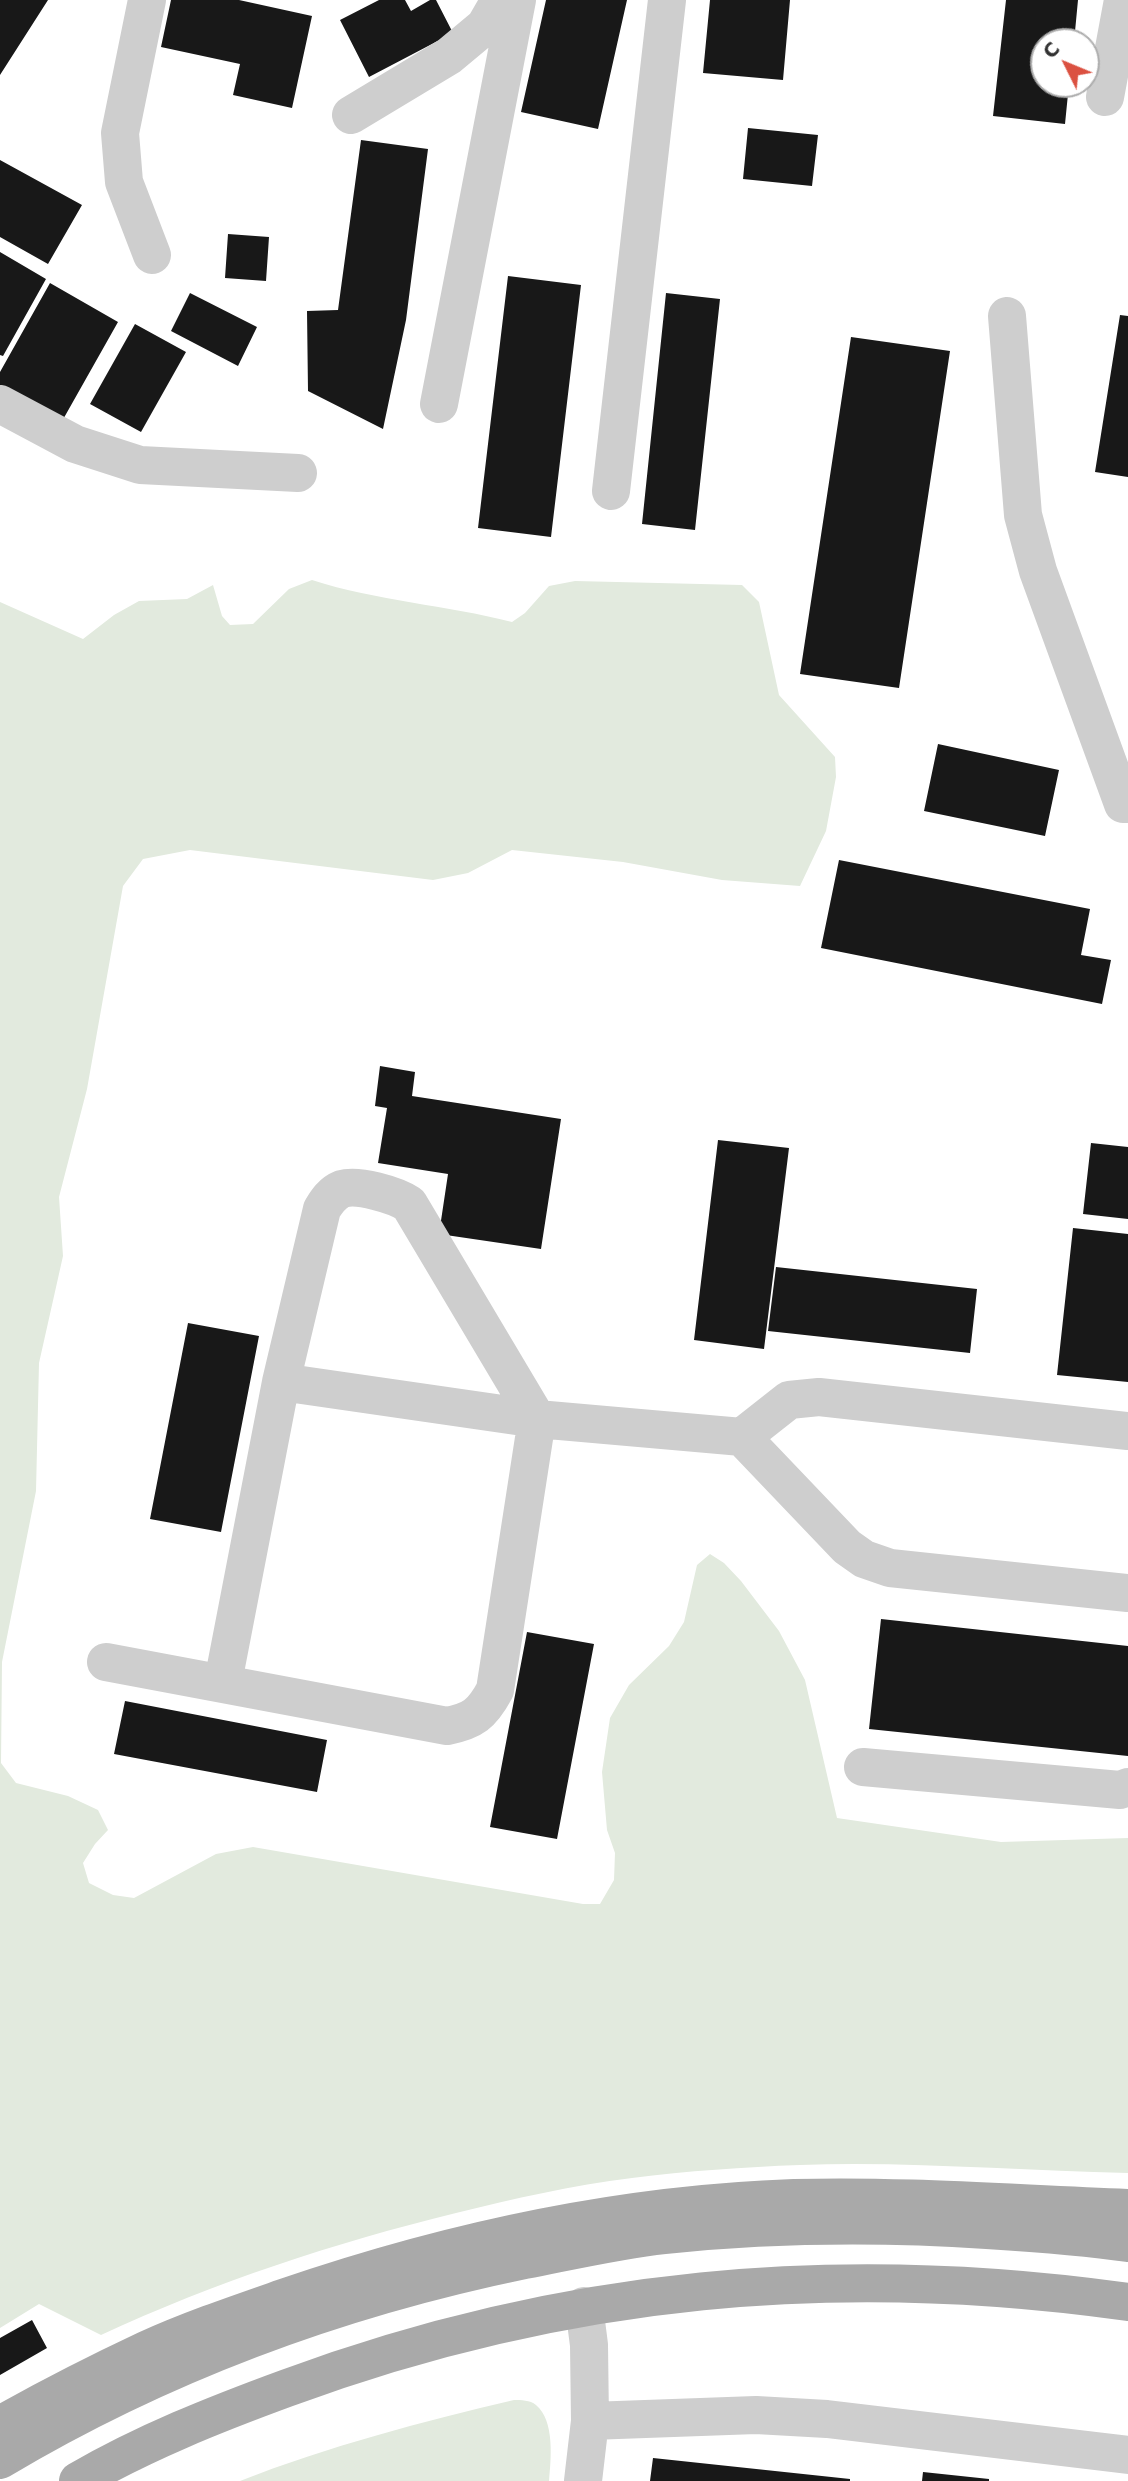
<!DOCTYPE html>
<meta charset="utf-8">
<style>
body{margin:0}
#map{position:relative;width:1128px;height:2481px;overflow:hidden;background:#fff;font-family:"DejaVu Sans",sans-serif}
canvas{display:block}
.north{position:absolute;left:1030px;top:28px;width:70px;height:70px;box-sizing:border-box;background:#fff;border:2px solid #adadad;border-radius:50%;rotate:313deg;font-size:19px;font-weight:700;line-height:28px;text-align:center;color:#313131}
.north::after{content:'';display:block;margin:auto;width:24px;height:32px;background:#db5141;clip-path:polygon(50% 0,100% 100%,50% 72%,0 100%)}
</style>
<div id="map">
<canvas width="1128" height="2481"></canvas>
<div class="north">С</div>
</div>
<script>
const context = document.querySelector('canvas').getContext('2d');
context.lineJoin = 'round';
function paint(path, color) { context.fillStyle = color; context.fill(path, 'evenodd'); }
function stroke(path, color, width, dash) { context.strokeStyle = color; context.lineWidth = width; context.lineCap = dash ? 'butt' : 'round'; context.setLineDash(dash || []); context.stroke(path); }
const green = new Path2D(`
 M312 580C377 601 446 605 512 622L525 613 549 586 575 581 742 585 759 602 779 695 835 757 836 777 826 831 800 886 722 880 623 862 512 850 468 873 433 880 190 850 143 859 123 886 87 1089 59 1197 63 1256 39 1363 36 1491 2 1662 1 1763 16 1783 68 1796 98 1810 108 1830 95 1844 83 1863 89 1883 113 1895 134 1898 216 1854 253 1847 583 1904H600L614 1880 615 1853 607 1830 602 1772 610 1718 629 1685 669 1646 684 1622 697 1565 710 1554 724 1563 741 1581 779 1631 805 1680 837 1818 1001 1842 1128 1838V2173C1019 2171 910 2161 800 2165 744 2167 687 2171 632 2178 572 2185 514 2199 456 2213 334 2243 215 2282 101 2335L39 2304 0 2328V602L83 639 114 615 139 601 187 599 213 585 222 616 230 625 253 624 289 589Z
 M514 2400C521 2400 530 2400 536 2405 555 2421 551 2459 549 2481H240C329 2446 421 2422 514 2400Z`);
const building = new Path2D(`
 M0 0H48L0 75Z
 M171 0H239L312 16 292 108 233 95 240 64 161 47Z
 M379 0H405L411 11 430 0H436L453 33 369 77 340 20Z
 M546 0H627L598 129 521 112Z
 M710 0H790L783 80 703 73Z
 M1006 0H1078L1074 42H1044V84H1069L1065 124 993 116Z
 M748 128 818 135 812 186 743 179Z
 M361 140 428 149 406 320 383 429 308 391 307 311 338 310Z
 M0 160 82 205 48 264 0 237Z
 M228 234 269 237 266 281 225 278Z
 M0 252 46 279 3 356 0 355Z
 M508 276 581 285 551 537 478 528Z
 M50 283 118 322 61 423 0 388V372Z
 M190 293 257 327 238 366 171 331Z
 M666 293 720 299 695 530 642 524Z
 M1120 315 1128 316V477L1095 472Z
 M135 324 186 352 141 432 90 404Z
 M851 337 950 351 899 688 800 674Z
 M938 744 1059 770 1045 836 924 811Z
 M839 860 1090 909 1081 955 1111 960 1102 1004 821 948Z
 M380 1066 415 1072 412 1096 561 1119 541 1249 439 1234 448 1174 378 1163 387 1108 375 1106Z
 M718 1140 789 1148 764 1349 694 1340Z
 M1091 1143 1128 1147V1219L1083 1214Z
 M1073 1228 1128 1234V1382L1057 1375Z
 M776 1267 977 1289 970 1353 768 1331Z
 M188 1323 259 1336 221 1532 150 1519Z
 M881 1619 1128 1646V1756L869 1729Z
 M527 1632 594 1644 557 1839 490 1827Z
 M125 1701 327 1740 317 1792 114 1754Z
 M32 2320 47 2348 0 2375V2338Z
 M653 2458 850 2479V2481H650Z
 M923 2472 989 2479V2481H922Z`);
const minor = new Path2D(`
 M147 0 120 133 124 182 152 255
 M1105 97 1123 0
 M351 115 449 56 485 26 500 0
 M1007 316 1023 515 1038 571 1123 804H1128
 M0 404 75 444 140 465 298 473
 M439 404 517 0
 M611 491 667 0
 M281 1382 537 1419 742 1437 789 1400 819 1397 1128 1431
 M742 1437 847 1547 864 1559 890 1568 1128 1593
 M106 1662 447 1726C473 1721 482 1714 495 1690L537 1419 409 1204C395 1195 358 1184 342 1189 332 1193 327 1201 322 1209L281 1382 223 1682
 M863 1767 1120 1790 1128 1787
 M590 2421 756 2415 827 2419 1128 2455
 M583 2481 590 2421 589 2345 584 2306`);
const major = new Path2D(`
 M0 2425C48 2398 97 2373 146 2350 190 2330 237 2314 283 2298 446 2242 621 2204 794 2198 906 2195 1016 2204 1128 2208
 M0 2460C163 2363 340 2298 525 2260 571 2251 618 2240 664 2235 771 2224 880 2223 987 2230 1034 2233 1081 2236 1128 2243
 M78 2481C143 2443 216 2414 287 2388 563 2286 837 2261 1128 2302`);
paint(green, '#e2eade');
paint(building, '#181818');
stroke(minor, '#cecece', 38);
stroke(major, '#a9a9a9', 38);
</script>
